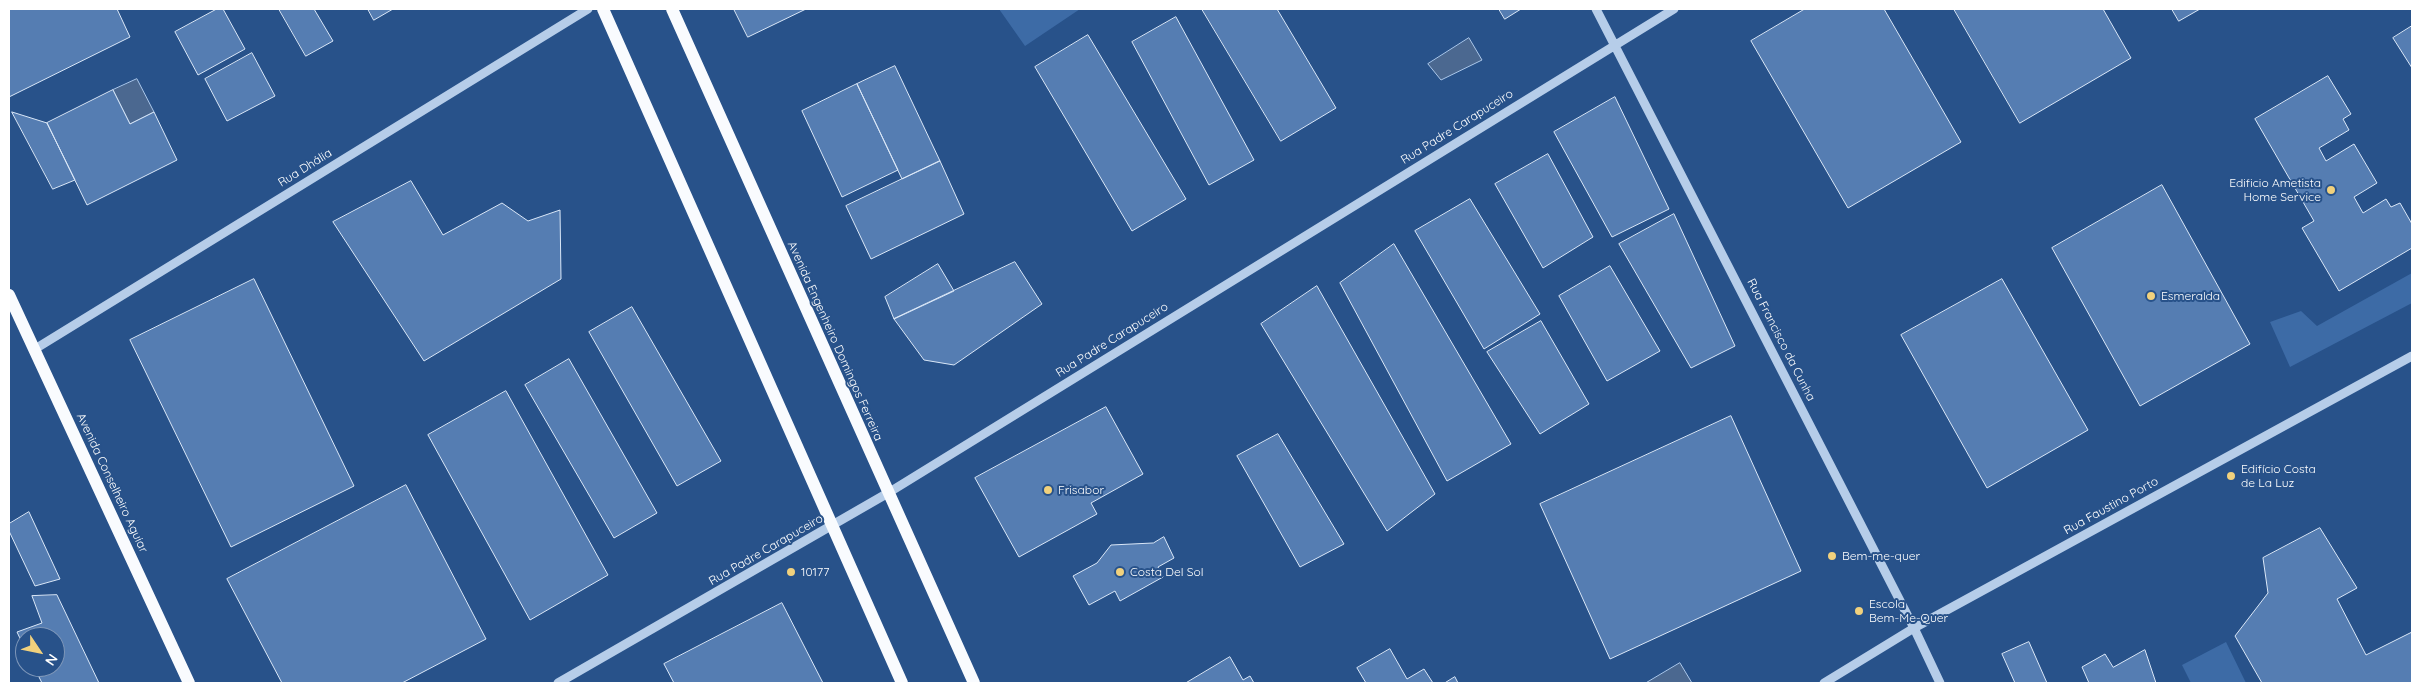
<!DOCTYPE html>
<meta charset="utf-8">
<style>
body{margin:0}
#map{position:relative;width:2421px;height:692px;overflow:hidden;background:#28528a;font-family:Quicksand,sans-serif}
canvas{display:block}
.frame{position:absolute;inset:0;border:10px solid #fff;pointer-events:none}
.north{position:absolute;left:15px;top:627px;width:50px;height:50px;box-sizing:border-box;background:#28528a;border:1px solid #7e97b9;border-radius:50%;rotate:124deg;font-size:14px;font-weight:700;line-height:20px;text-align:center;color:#fff}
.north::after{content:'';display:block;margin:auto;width:18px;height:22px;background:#f1d17d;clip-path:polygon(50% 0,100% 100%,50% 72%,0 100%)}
</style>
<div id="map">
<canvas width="2421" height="692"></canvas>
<div class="frame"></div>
<div class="north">N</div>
</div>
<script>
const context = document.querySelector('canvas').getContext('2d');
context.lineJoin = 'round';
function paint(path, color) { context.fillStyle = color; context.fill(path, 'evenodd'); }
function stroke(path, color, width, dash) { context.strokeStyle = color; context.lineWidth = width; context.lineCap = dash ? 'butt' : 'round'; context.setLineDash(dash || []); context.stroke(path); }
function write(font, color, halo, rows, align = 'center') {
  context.font = font + ' Quicksand,sans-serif'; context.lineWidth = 4; context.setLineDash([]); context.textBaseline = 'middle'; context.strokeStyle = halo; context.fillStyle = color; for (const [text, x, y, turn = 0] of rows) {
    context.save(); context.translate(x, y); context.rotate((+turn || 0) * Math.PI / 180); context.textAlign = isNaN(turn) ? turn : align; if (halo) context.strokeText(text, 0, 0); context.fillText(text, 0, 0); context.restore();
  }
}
const green = new Path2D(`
 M999 9H1080L1025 46Z
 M2412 273V303L2290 367 2270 322 2301 311 2317 326Z
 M2226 642 2246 683H2191L2182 665Z`);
const water = new Path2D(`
 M1469 38 1482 60 1441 80 1428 64Z
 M137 79 154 112 130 124 113 90Z
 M1680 663 1692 683H1646Z`);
const building = new Path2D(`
 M9 9H117L130 37 9 97Z
 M217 9H223L245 49 198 75 175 32Z
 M279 9H314L333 41 306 56Z
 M368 9H393L374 20Z
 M734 9H806L748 37Z
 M1202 9H1277L1336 108 1281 141Z
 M1499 9H1521L1505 19Z
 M1805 9H1884L1961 142 1848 208 1751 41Z
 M1954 9H2103L2131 58 2020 123Z
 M2172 9H2200L2179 21Z
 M1176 17 1254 160 1209 185 1132 42Z
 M2412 26V68L2393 38Z
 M1088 35 1186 199 1132 231 1035 67Z
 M252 53 275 96 227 121 205 79Z
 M895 66 940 161 902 179 857 84Z
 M2328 76 2351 114 2343 119 2349 130 2319 148 2326 161 2354 144 2377 183 2354 197 2363 213 2386 199 2391 207 2400 203 2412 224V248L2339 291 2302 228 2314 221 2255 119Z
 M857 84 898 170 842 197 802 111Z
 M113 90 130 124 154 112 177 160 87 205 47 123Z
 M1615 97 1669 209 1612 237 1554 132Z
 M12 112 47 123 75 180 53 189Z
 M1548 154 1593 237 1543 268 1495 184Z
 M940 161 964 214 871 259 846 206Z
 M411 181 443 235 502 203 528 221 560 210 561 279 424 361 333 222Z
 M2162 185 2250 344 2140 406 2052 248Z
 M1470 199 1540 314 1484 349 1415 231Z
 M1674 214 1735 346 1691 368 1619 244Z
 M1394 244 1511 444 1447 481 1340 283Z
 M1015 262 1042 304 954 365 924 360 894 319Z
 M938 264 954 291 894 319 885 297Z
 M1610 266 1660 351 1607 381 1559 296Z
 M254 279 354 486 231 547 130 340Z
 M2002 279 2088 430 1987 488 1901 335Z
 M1317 286 1435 494 1387 531 1261 324Z
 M632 307 721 461 677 486 589 332Z
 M1541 321 1589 404 1540 434 1487 352Z
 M569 359 657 513 614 538 525 385Z
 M506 391 608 575 530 620 428 435Z
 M1106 407 1143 474 1091 503 1097 514 1019 557 975 478Z
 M1731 416 1801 571 1610 659 1540 504Z
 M1278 434 1344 544 1300 567 1237 456Z
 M406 485 486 639 402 683H282L227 579Z
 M29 512 60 579 35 586 9 531V524Z
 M2320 528 2357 588 2337 599 2366 655 2412 632V683H2262L2235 636 2268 593 2263 558Z
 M1164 537 1174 558 1158 567 1163 577 1120 601 1115 591 1089 605 1073 576 1097 563 1111 545 1153 543Z
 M57 595 99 683H42L34 667H55V637H25V649L17 632 42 623 32 596Z
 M782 603 823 683H674L664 664Z
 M2029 642 2047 683H2015L2002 654Z
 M1390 649 1407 679 1424 669 1433 683H1366L1357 668Z
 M2145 650 2156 683H2089L2082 667 2105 654 2113 667Z
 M1230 657 1243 680 1250 676 1254 683H1186Z
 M1455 677 1458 683H1445Z`);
const minor = new Path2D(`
 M1596 9 1914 628 1940 683
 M35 349 588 9
 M558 683 888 493 1674 9
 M1824 683 1914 628 2412 356`);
const major = new Path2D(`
 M603 9 902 683
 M672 9 974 683
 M9 295 189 683`);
const markers = [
 [2331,190,5,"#f1d17d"],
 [2151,296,5,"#f1d17d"],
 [2231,476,5,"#f1d17d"],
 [1048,490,5,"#f1d17d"],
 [1832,556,5,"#f1d17d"],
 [791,572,5,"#f1d17d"],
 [1120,572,5,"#f1d17d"],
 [1859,611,5,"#f1d17d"]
];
const streetNames = [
 ["Rua Padre Carapuceiro",1457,127,-32],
 ["Rua Dhália",305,168,-32],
 ["Rua Padre Carapuceiro",1112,340,-32],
 ["Rua Francisco da Cunha",1781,340,63],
 ["Avenida Engenheiro Domingos Ferreira",835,341,66],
 ["Avenida Conselheiro Aguiar",112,483,65],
 ["Rua Faustino Porto",2111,506,-29],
 ["Rua Padre Carapuceiro",766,550,-30]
];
const poiNames = [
 ["Edificio Ametista",2321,183,"right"],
 ["Home Service",2321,197,"right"],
 ["Esmeralda",2161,296],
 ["Edifício Costa",2241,469],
 ["de La Luz",2241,483],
 ["Frisabor",1058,490],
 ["Bem-me-quer",1842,556],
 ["10177",801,572],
 ["Costa Del Sol",1130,572],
 ["Escola",1869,604],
 ["Bem-Me-Quer",1869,618]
];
paint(green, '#3d6ba6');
paint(water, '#4b6890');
stroke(water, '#abc7e9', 1);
paint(building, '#557db2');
stroke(building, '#dae7f7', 1);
stroke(minor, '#b6cde9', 9);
stroke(major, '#f9fbfe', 12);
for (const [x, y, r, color] of markers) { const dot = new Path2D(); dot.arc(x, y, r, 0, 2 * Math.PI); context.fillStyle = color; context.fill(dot); stroke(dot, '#28528a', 2); }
write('12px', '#fff', '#28528a', streetNames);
write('12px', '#fff', '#28528a', poiNames, 'left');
</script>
